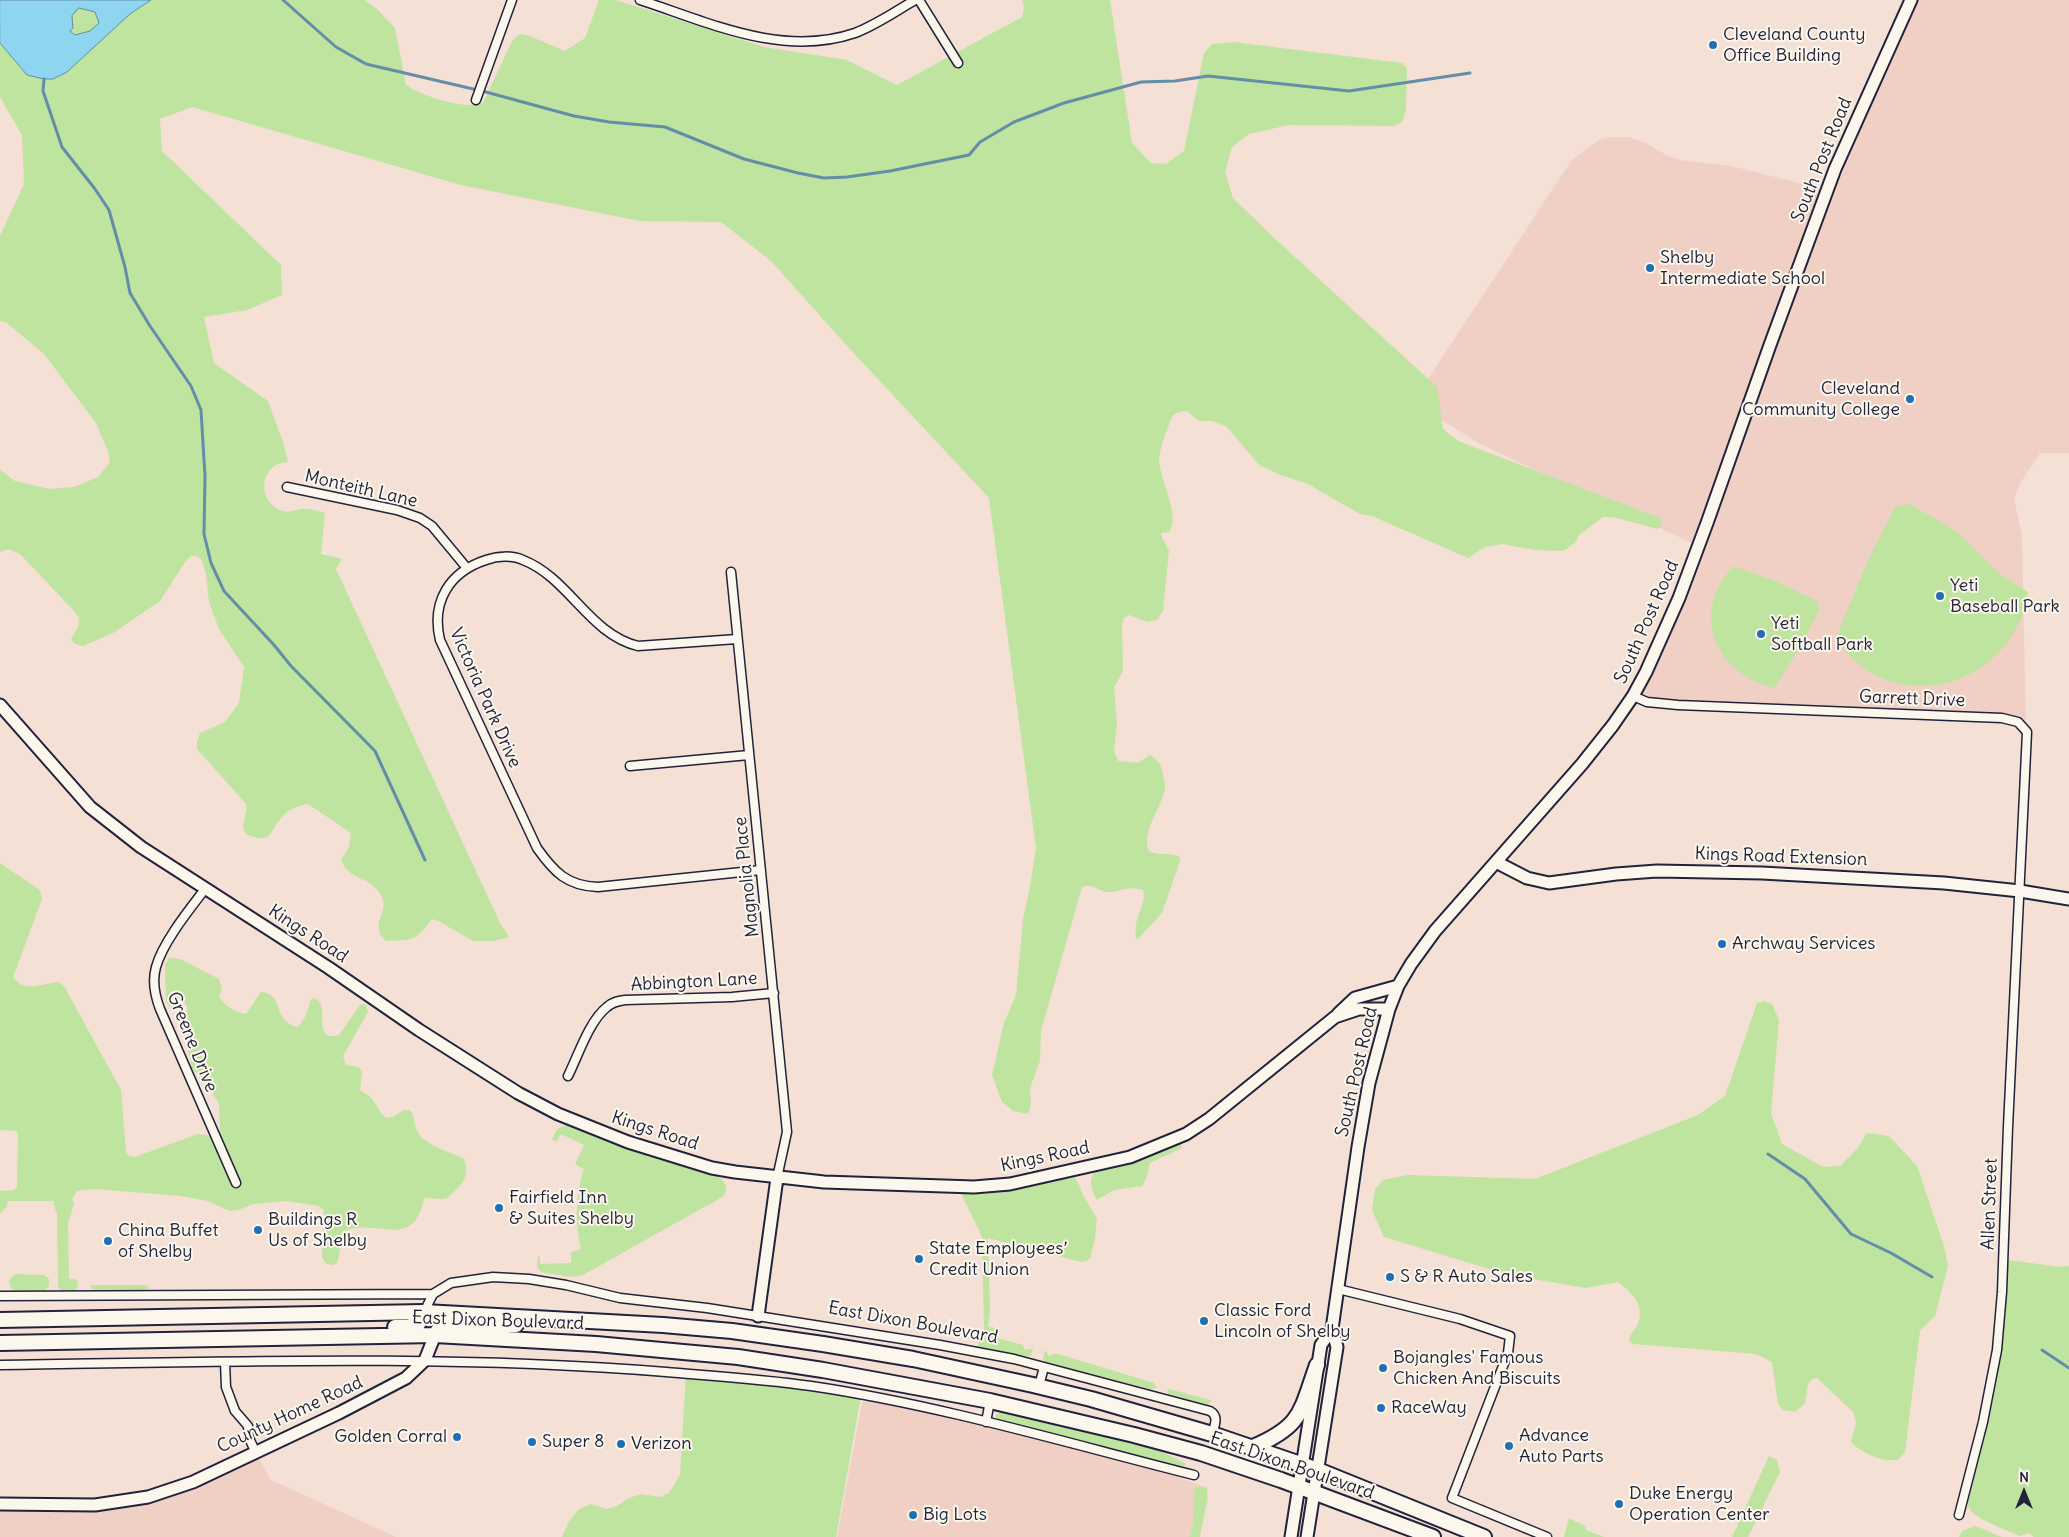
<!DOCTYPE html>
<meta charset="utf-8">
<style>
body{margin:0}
#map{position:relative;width:2069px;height:1537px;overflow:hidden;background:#f4e0d5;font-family:Delius,sans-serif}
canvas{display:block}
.north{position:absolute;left:1999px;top:1467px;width:50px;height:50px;-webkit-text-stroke:4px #fbf7ec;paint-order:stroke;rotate:0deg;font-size:14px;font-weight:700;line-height:20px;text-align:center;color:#22223b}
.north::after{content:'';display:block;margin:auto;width:18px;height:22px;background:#22223b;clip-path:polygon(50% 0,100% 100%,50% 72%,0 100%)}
</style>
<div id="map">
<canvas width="2069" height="1537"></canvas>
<div class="north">N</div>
</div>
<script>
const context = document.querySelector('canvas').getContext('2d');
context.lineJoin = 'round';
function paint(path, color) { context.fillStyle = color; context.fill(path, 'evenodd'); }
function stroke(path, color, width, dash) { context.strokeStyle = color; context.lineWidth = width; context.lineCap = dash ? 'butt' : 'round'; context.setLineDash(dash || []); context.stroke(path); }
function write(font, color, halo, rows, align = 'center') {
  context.font = font + ' Delius,sans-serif'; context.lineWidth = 4; context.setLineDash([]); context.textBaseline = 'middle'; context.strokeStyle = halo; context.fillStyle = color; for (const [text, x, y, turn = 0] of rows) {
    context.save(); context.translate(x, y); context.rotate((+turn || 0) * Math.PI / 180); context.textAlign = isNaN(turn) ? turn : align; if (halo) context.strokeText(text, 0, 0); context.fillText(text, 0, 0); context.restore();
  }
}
const built = new Path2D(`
 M1911 0H2069V453H2040L2019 485 2014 499 2022 535 2026 729 2018 722 1678 705 1633 696 1698 546 1480 444 1413 402 1571 161 1599 140 1612 137H1629L1646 143 1668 156 1680 160 1731 166 1827 190Z
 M870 1400 957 1419 1099 1455 1170 1474 1207 1488 1208 1501 1204 1508 1200 1537H837L862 1403Z
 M256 1453 271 1480 396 1537H0V1504L129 1501Z`);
const green = new Path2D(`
 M0 0H364L377 9 395 28 406 85C423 96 463 110 483 103L512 41 520 34 527 35 565 51 585 38 599 0H616L764 47 847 60 897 85 1022 17 1024 7 1022 0H1110L1132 143 1151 163 1166 164 1184 151 1204 53 1212 44 1233 42 1402 63 1407 68 1406 111 1402 122 1394 126 1289 125 1249 134 1232 147 1225 172 1233 198 1273 237 1437 387 1443 429 1458 441 1660 518 1662 523 1658 529 1613 517H1603L1579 535 1575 543 1563 551 1534 550 1503 544 1485 547 1468 558 1372 516 1360 514 1308 484 1278 474 1259 465 1226 426 1211 421H1200C1187 414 1190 406 1173 415 1168 426 1159 449 1159 461 1160 480 1181 517 1169 532L1162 533 1161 535 1169 551 1163 611 1157 620 1147 622 1129 615 1124 618 1122 625 1123 671 1114 687 1117 724 1114 751 1118 761 1138 763 1150 755C1158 759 1161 765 1163 774 1163 778 1166 784 1165 789 1161 809 1141 831 1149 851 1159 857 1170 851 1180 857V861L1162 913 1137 940C1130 920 1148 906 1143 890 1127 885 1120 893 1106 892 1097 890 1092 883 1082 887L1041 1031 1040 1061 1030 1088 1031 1104 1028 1114 1013 1111 1002 1102 992 1075 1004 1023 1016 995 1023 919 1030 887 1036 848 989 498 849 348 771 261 721 222 640 221 461 185 192 107 160 119 162 151 281 265 282 295 247 310 204 317 214 363 268 401 283 442 288 462C261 462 255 499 280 510 288 514 294 510 302 509 309 508 318 511 325 513L321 554 342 559 336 569 500 923 509 937 493 941H473L438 921 432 919C414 942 414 940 386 941 368 924 389 914 382 897 373 876 349 882 341 860L349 847 351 833 308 804C300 805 289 809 283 816 269 830 273 846 246 834L243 827 247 805 197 749V742L200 733 225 722 239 703 244 667 219 629 209 602 206 575 202 560 196 556H191L185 562 160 601 113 633 83 646 75 644 71 639 78 627 79 618 75 612 20 554 9 549 0 552V470L15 481 50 489 74 487 98 477 110 462 108 451 96 423 44 354 7 323 0 321V236L24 184 22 135 0 97Z
 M1910 504 1956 531 1999 573 2028 592C2018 663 1942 708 1875 675 1859 666 1847 654 1835 640L1868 560 1895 507Z
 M1733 566 1778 582 1817 601 1819 610 1801 646 1774 688C1737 680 1705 647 1712 607 1714 591 1723 578 1733 566Z
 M0 863 40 890 42 899 13 977C23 993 42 984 58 982L64 986 121 1090 126 1152 129 1156 135 1157 198 1134 212 1136 220 1132 219 1104 212 1092 192 1068 186 1039 187 1006 185 1003H179L176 1007H170L166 1002 165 965 169 958 180 959 219 979 222 989 219 997C224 1005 236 1013 246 1014L261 992C285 993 271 1022 298 1027L305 1017 311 1000 314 998C333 1004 309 1043 339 1035L360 1005 366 1004 368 1012 343 1056 346 1065 359 1067 362 1072 360 1090C363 1093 367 1094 370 1097 382 1108 381 1129 403 1110H410C415 1117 414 1126 418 1133 424 1144 452 1153 464 1159 470 1178 462 1185 447 1198 440 1201 431 1196 424 1199 412 1253 377 1216 343 1232 338 1242 342 1254 336 1264L331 1265 325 1263 322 1257 324 1210 319 1206 286 1201 252 1204 239 1210 230 1211 208 1201 180 1196 95 1189 77 1191 72 1200 74 1203 68 1224 69 1278 77 1280 78 1286 74 1291 60 1290 58 1286 57 1212 55 1210 54 1201H8L7 1206 0 1214V1191L14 1190 17 1187 18 1133 15 1131 0 1130Z
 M1764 1001 1772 1004 1779 1020 1771 1113 1782 1144 1823 1167 1840 1166 1857 1149 1867 1133 1889 1136 1917 1166 1944 1246 1948 1266 1935 1316 1920 1331 1905 1452 1898 1460C1880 1462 1864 1454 1851 1442L1856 1423 1854 1413 1817 1378 1812 1379 1808 1384 1805 1403 1795 1412 1782 1410 1778 1404 1772 1362 1756 1354 1633 1344 1629 1340C1630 1334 1634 1331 1637 1326 1646 1307 1633 1293 1618 1282L1586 1288 1509 1275 1384 1237 1372 1210 1375 1189 1383 1180 1408 1175 1535 1179 1698 1115 1725 1096 1757 1003Z
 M564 1126H570L719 1177C726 1183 728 1187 724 1196L583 1275 571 1277 541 1272 537 1267 538 1256 540 1257V1264L571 1263V1252L581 1249C575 1222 575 1196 584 1169L575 1164 584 1145 561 1134 557 1141 552 1140 557 1129Z
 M1180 1144 1182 1148 1150 1163 1147 1176 1142 1186 1114 1190 1097 1200C1092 1190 1087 1179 1096 1171Z
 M1069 1176H1073L1077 1181 1084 1197 1097 1219 1095 1239 1090 1258 1087 1261 1081 1262 988 1238 990 1313 988 1327 995 1328 993 1337 1023 1345 1025 1350 1033 1348 1031 1356 1026 1357 977 1347 984 1331 982 1237 961 1193 980 1192Z
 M2008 1260 2060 1267 2069 1266V1537H2033V1535L2028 1533 2020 1536C2007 1530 1983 1522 1972 1512 1968 1508 1968 1504 1967 1498L1991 1410 1990 1407 2001 1356Z
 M15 1274 44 1275 49 1279V1286L44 1291H14L10 1287 9 1280Z
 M93 1285H147L149 1287 146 1290 95 1291 90 1286Z
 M1045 1350 1049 1356 1055 1353 1154 1383 1157 1388 1150 1389 1046 1363 1043 1359Z
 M686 1373 861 1395 836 1537H562L569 1521 579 1509 591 1504 606 1509 617 1506 629 1498 641 1494 660 1497 669 1493 680 1475Z
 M1169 1389 1210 1400 1211 1401 1208 1405 1168 1394 1167 1391Z
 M1004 1410 1147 1444 1186 1464 1183 1467 1174 1466 999 1421 995 1415Z
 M1769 1456 1777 1460 1780 1472 1748 1537H1732Z
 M1199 1486 1207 1488C1209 1500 1202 1523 1200 1537H1190L1193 1522 1194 1491 1196 1487Z
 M1569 1518 1585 1526 1586 1530 1604 1537H1564Z
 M1975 1526 1978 1527 2002 1537H1959L1962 1531Z`);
const water = new Path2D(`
 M0 0H151L130 14 67 72 53 79H44L27 75 0 43ZM79 8 95 12 99 23 90 31 75 35 70 31 73 28 72 16Z`);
const stream = new Path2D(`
 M283 0 336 47 366 64 486 92 574 116 609 122 665 127 744 159 798 173 824 178 847 177 890 171 969 155 980 142 1014 122 1064 103 1141 82 1175 81 1208 76 1349 91 1470 73
 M44 79 43 91 62 147 95 189 109 210 125 267 130 293 150 326 191 386 201 410 205 476 204 534 211 563 224 591 274 645 291 666 375 751 425 860
 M1768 1154 1805 1179 1851 1234 1891 1253 1932 1277
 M2042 1350 2069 1368`);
const street = new Path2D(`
 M640 0C708 22 782 58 855 33 876 25 896 11 915 0
 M919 0 958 63
 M476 100 512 0
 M287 487 397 510 420 518 432 526 466 567
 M731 572 787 1132 777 1178
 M737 639 638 646C589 634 569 578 523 560 512 555 497 556 486 560 449 572 431 602 440 640L537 848C554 872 567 886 598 887L761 870
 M1633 696 1647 702 1678 705 2002 718 2018 722 2027 732 2008 1127 2002 1292 1997 1350 1983 1422 1959 1515
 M630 766 749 755
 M205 889C189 910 163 942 156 967 152 981 155 996 160 1009L236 1183
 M568 1076C578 1056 589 1021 607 1007 612 1002 618 1001 625 1000L732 997 774 993
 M1338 1289 1460 1319 1510 1336 1508 1353 1452 1498 1547 1537
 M0 1296 433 1294
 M424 1312 433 1294 451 1283 493 1277 529 1279 566 1285 620 1298 707 1308 940 1345 1014 1359 1210 1411C1219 1416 1215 1425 1212 1434
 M225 1362 226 1387 235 1411 248 1426 249 1438 256 1453
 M0 1365C222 1362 444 1354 666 1372 714 1376 763 1379 811 1386 940 1405 1067 1443 1194 1475
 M1039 1386 1044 1367
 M986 1422 990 1401`);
const secondary = new Path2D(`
 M0 705 90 807 141 847 329 968 419 1030 518 1093 558 1114 628 1142 712 1168 735 1172 824 1182 974 1187 1010 1184 1130 1157 1186 1134 1209 1119 1335 1017 1359 1009H1389
 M1496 862 1527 878 1549 883 1616 874 1657 871 1762 873 1944 883 2020 891 2069 899
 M1338 1014 1355 998 1398 986
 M758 1316 777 1178
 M0 1504 95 1505 148 1497 193 1482 339 1413 406 1378 425 1360 435 1335
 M1291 1537 1321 1345 1332 1329
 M1307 1537 1337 1347 1332 1329 1358 1147 1369 1083 1389 1009 1398 986 1411 964 1435 931 1582 764 1613 725 1633 696 1646 672 1679 598 1707 523 1770 345 1835 169 1911 0`);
const highway = new Path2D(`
 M0 1320 424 1312 663 1325 732 1331 823 1344 913 1359 1033 1385 1091 1399 1212 1434 1318 1470 1484 1537
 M395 1327H409L418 1324 424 1312
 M435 1335 439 1329 448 1325H516
 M0 1343 435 1335 596 1344 738 1357 823 1370 990 1401 1134 1435 1201 1453 1281 1480 1433 1537
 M1253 1447C1302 1426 1300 1413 1317 1365`);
const markers = [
 [1713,45,5,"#1f6fb2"],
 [1650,268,5,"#1f6fb2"],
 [1910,399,5,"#1f6fb2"],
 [1940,596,5,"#1f6fb2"],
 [1761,634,5,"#1f6fb2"],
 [1722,944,5,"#1f6fb2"],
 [499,1208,5,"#1f6fb2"],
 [258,1230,5,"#1f6fb2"],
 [108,1241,5,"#1f6fb2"],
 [919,1259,5,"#1f6fb2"],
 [1390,1277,5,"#1f6fb2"],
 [1204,1321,5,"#1f6fb2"],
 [1383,1368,5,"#1f6fb2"],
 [1381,1408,5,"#1f6fb2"],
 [457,1437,5,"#1f6fb2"],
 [532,1442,5,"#1f6fb2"],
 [621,1444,5,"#1f6fb2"],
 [1509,1446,5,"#1f6fb2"],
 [1619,1504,5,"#1f6fb2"],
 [913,1515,5,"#1f6fb2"]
];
const poiNames = [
 ["Cleveland County",1723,35],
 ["Office Building",1723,56],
 ["Shelby",1660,258],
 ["Intermediate School",1660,279],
 ["Cleveland",1900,389,"right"],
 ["Community College",1900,410,"right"],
 ["Yeti",1950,586],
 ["Baseball Park",1950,607],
 ["Yeti",1771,624],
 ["Softball Park",1771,645],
 ["Archway Services",1732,944],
 ["Fairfield Inn",509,1198],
 ["& Suites Shelby",509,1219],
 ["Buildings R",268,1220],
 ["Us of Shelby",268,1241],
 ["China Buffet",118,1231],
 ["of Shelby",118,1252],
 ["State Employees’",929,1249],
 ["Credit Union",929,1270],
 ["S & R Auto Sales",1400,1277],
 ["Classic Ford",1214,1311],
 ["Lincoln of Shelby",1214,1332],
 ["Bojangles' Famous",1393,1358],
 ["Chicken And Biscuits",1393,1379],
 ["RaceWay",1391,1408],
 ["Advance",1519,1436],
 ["Auto Parts",1519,1457],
 ["Golden Corral",447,1437,"right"],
 ["Super 8",542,1442],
 ["Verizon",631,1444],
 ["Duke Energy",1629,1494],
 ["Operation Center",1629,1515],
 ["Big Lots",923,1515]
];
const streetNames = [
 ["South Post Road",1822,160,-68],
 ["Monteith Lane",361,489,13],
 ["South Post Road",1647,622,-66],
 ["Victoria Park Drive",485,698,66],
 ["Garrett Drive",1912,699,2],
 ["Kings Road Extension",1781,857,2],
 ["Magnolia Place",747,877,-96],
 ["Kings Road",308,934,33],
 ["Abbington Lane",694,982,-3],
 ["Greene Drive",192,1042,68],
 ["South Post Road",1357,1072,-77],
 ["Kings Road",655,1131,18],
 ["Kings Road",1045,1157,-12],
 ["Allen Street",1990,1204,-88],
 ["East Dixon Boulevard",498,1321,2],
 ["East Dixon Boulevard",913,1323,10],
 ["County Home Road",290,1415,-25],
 ["East Dixon Boulevard",1292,1466,19]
];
paint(built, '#f0d0c5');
paint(green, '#bee49f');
paint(water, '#8ed6ef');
stroke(water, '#638ea7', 1);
stroke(stream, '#638ea7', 3);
stroke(street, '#22223b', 11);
stroke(secondary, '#22223b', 15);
stroke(highway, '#22223b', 18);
stroke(street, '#fbf7ec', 8);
stroke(secondary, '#fbf7ec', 11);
stroke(highway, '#fbf7ec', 14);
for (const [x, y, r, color] of markers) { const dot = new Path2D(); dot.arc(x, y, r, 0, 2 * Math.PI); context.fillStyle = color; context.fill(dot); stroke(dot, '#fbf7ec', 2); }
write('18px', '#22223b', '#fbf7ec', poiNames, 'left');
write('18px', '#22223b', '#fbf7ec', streetNames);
</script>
